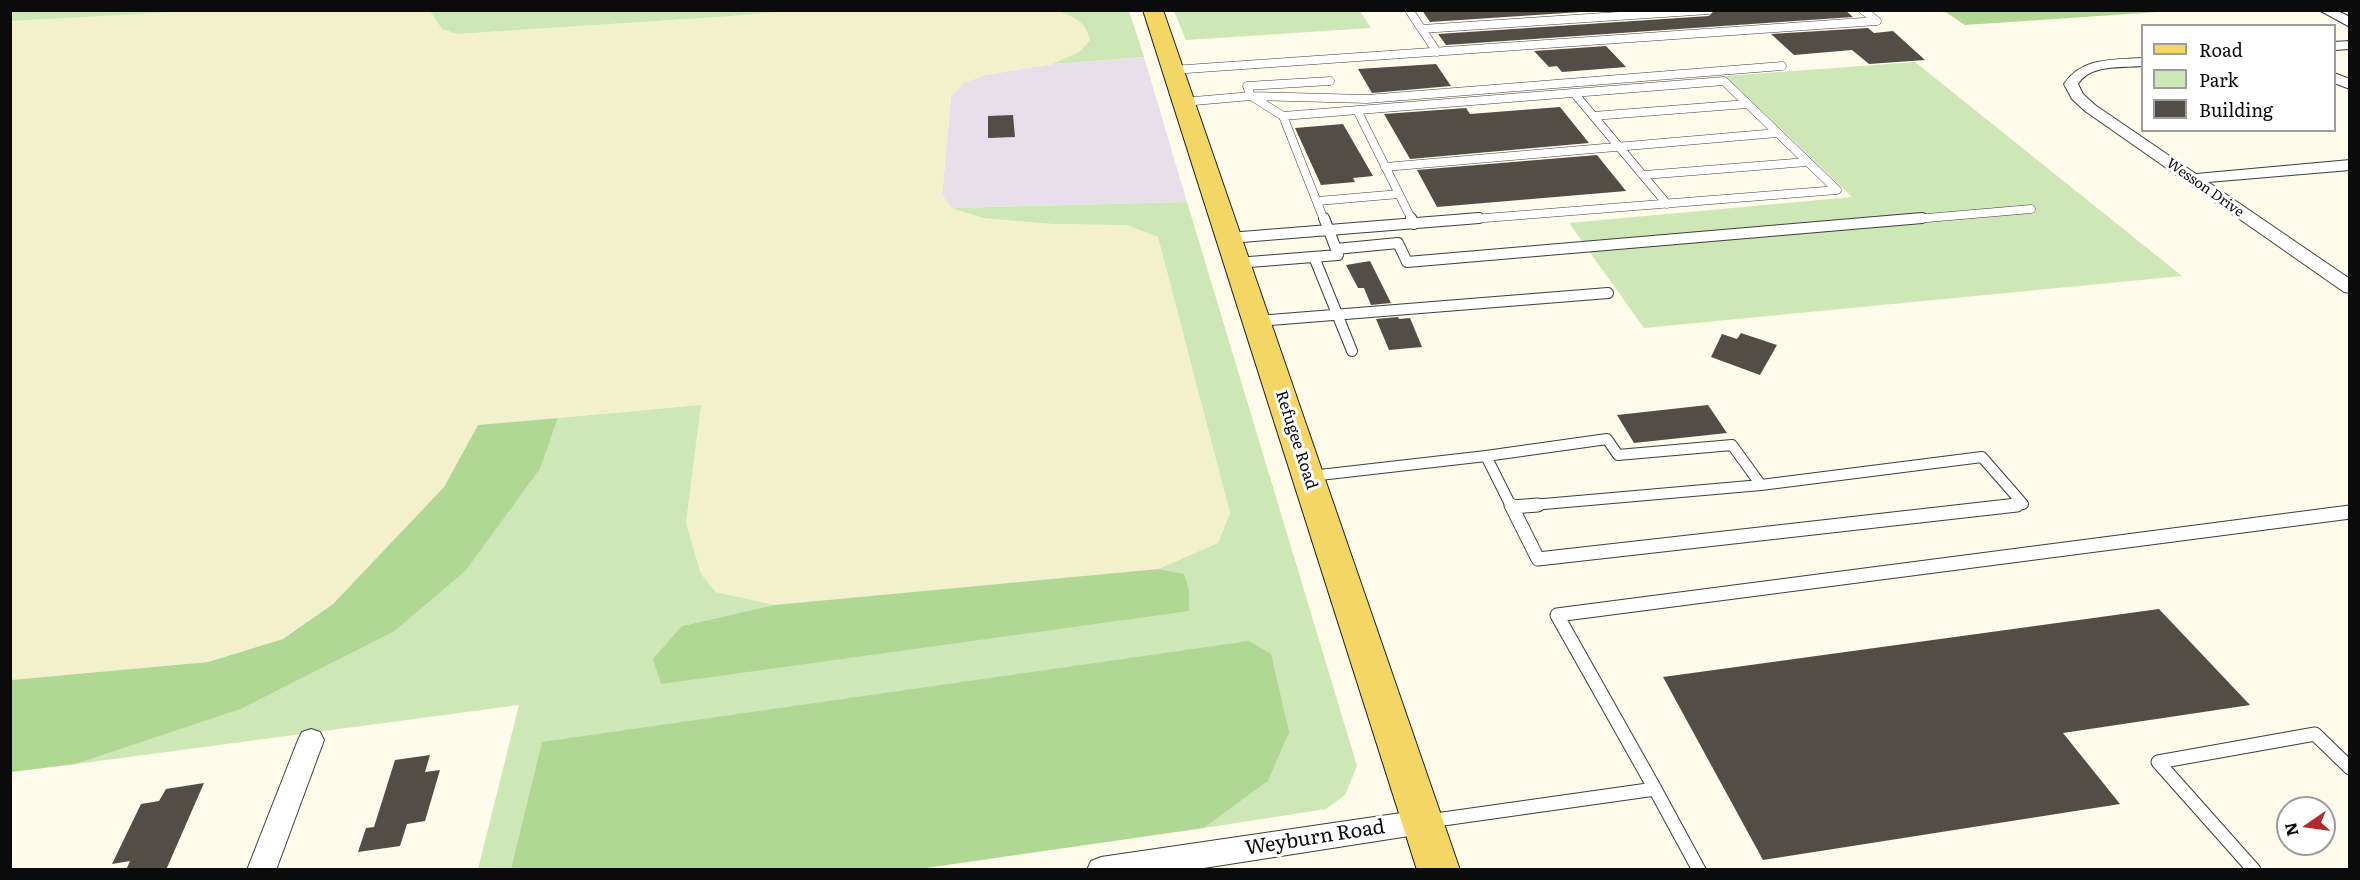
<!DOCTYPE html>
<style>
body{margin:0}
#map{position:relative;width:2360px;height:880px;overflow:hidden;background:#fefbea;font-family:Literata,serif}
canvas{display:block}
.frame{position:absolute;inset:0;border:12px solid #0b0b0b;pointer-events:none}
.legend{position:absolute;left:2141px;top:24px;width:195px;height:108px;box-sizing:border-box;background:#fff;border:2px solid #9d9d9d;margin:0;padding:8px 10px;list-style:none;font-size:18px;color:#0b0b0b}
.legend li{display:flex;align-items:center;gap:12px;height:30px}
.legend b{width:30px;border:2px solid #9d9d9d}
.north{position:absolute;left:2276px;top:796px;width:60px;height:60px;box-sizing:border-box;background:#fff;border:2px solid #9d9d9d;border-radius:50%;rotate:257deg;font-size:16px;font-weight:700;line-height:24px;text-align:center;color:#0b0b0b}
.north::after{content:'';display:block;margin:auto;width:21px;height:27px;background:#b6292b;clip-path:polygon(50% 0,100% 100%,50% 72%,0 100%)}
</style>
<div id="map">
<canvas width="2360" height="880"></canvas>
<div class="frame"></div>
<ul class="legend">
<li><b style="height:8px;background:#f4d664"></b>Road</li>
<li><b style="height:16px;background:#cde7b6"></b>Park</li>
<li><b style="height:16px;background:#534d48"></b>Building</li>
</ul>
<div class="north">N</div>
</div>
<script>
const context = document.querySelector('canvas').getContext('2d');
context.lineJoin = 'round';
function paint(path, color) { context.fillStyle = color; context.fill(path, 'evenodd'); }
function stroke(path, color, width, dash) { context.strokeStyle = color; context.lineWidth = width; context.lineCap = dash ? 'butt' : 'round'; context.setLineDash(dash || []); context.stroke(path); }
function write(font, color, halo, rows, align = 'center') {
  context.font = font + ' Literata,serif'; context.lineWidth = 6; context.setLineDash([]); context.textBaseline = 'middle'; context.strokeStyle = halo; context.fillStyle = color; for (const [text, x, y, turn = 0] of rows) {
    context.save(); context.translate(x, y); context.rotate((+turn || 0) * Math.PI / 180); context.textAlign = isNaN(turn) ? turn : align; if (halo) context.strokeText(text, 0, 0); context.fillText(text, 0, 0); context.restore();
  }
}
const industrial = new Path2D(`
 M1144 57 1187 202 951 208 942 195 951 97 963 83 985 75 1052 64Z`);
const farmland = new Path2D(`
 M192 10H430L442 29 457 34 718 17 788 10H1058L1077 17 1088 30 1090 40 1079 52 1052 64 985 75 963 83 951 97 942 195 951 208 1053 224 1127 225 1158 237 1230 513 1218 543 1158 569 774 605 716 592 701 574 686 523 701 405 478 425 444 487 333 604 283 639 208 662 11 680V21Z`);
const green = new Path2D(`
 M27 11V10L192 11 11 21V11Z
 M430 11H788L718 17 457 34 442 29Z
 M1058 11H1129L1144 57 1052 64 1079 52 1090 40C1086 22 1075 17 1058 11Z
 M1174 11H1360L1371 28 1186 40Z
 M1915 62 2182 276 1644 328 1569 223 1852 197 1726 76Z
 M1187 202 1357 766 1345 795 1326 809 1204 828 1268 781 543 742 511 869H478L519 705 76 764 241 709 395 631 466 569 540 469 558 418 701 405 686 523 701 574 716 592 774 605 682 626 1184 575 1158 569 1218 543 1230 513 1158 237 1127 225 1053 224 984 218 951 208Z`);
const forest = new Path2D(`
 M1944 11H2173L1965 25Z
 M558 418 540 469 466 570 395 631 241 709 76 764 11 772V680L208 662 283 639 333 604 444 487 478 425Z
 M1158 569 1184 574 1189 590V611L661 684 653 659 682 626 774 605Z
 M1249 641 1271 654 1289 732 1268 781 1204 828 912 870 511 869 542 742Z`);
const building = new Path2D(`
 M1422 10H1611L1430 22Z
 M1715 10H1845L1853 17 1446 45 1438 34 1709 16Z
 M1868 28 1874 33 1893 31 1925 60 1869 64 1852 50 1794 55 1771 34Z
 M1606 46 1626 67 1562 72 1557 66 1549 67 1534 51Z
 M1436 64 1451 86 1372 93 1358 69Z
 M1560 107 1589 143 1410 159 1384 114 1466 108 1470 114Z
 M1013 115 1015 137 988 138V116Z
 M1343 124 1373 176 1353 178 1355 182 1321 185 1295 128Z
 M1597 155 1626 191 1437 207 1417 170Z
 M1370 261 1391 303 1371 305 1364 288H1358L1346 265Z
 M1398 317 1399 319 1410 318 1422 347 1389 350 1376 319Z
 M1741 333 1777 345 1760 375 1711 357 1722 334 1737 339Z
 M1708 405 1727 433 1634 443 1617 415Z
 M2159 609 2250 705 2063 733 2120 804 1763 860 1663 677Z
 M430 755 425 772 440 770 425 821 407 824 400 846 358 852 366 828 374 827 395 760Z
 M204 783 166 870H126L130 861 112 864 141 804 159 801 166 789Z`);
const laneFar2 = new Path2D(`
 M1409 10 1437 52
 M1422 29 1709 10
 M1172 70 1877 21 1863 10
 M1330 81 1247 86 1251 96 1367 99 1782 66
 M1574 93 1667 204
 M1183 102 1251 96 1283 116 1724 81 1837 190 1460 220
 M1357 110 1412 220
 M1283 116 1324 220
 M1593 116 1747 104
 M1385 167 1777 133
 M1644 175 1807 162
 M1318 201 1399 194
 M1904 220 2031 209`);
const laneFar1 = new Path2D(`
 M1324 218 1336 249
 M1411 218 1414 224
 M1229 238 1479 218
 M1314 257 1352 351
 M1237 263 1338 255 1336 249 1398 243 1407 262 1922 218
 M1258 321 1608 293
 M1486 456 1511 506
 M1486 456 1607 439 1618 455 1732 445 1761 485 1982 457 2023 504 2004 506
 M1311 476 1486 456
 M1521 506 1761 485`);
const lane = new Path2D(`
 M1511 505 1538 559 2017 505
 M1512 507 1538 505
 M1655 789 1557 615 2350 512
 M1429 821 1655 789 1699 870
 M2254 870 2158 762 2315 734 2350 768`);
const street = new Path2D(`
 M2319 10H2336L2350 17V27Z
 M2350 41V49L2334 50V42Z
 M2142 58V66C2121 68 2091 64 2078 84L2083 94 2095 105 2196 174 2350 160V170L2208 182 2350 279V293L2344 292 2085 111 2072 99 2064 84C2082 57 2113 60 2142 58Z
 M2334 73 2350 79V89L2334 83Z
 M311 729 320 732 324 740 276 870H247L298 740 302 732Z
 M1422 810 1432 813 1436 822 1432 831 1422 834 1191 870H1087L1091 861 1101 857Z`);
const primary = new Path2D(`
 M1143 10H1163L1460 870H1417Z`);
const farStreetnames = [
 ["Wesson Drive",2205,188,35]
];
const streetNames = [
 ["Refugee Road",1296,440,72]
];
const nearStreetnames = [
 ["Weyburn Road",1315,838,-9]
];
paint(industrial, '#e9dfea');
paint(farmland, '#f3f1cc');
paint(green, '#cde7b6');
paint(forest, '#b1d795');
paint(building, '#534d48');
stroke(laneFar2, '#3e3e3e', 9);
stroke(laneFar1, '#3e3e3e', 12);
stroke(lane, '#3e3e3e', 15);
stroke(street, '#3e3e3e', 2);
stroke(primary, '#1c1c1c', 2);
stroke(laneFar2, '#fff', 8);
stroke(laneFar1, '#fff', 10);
stroke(lane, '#fff', 13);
paint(street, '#fff');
paint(primary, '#f4d664');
write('14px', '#0b0b0b', '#fff', farStreetnames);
write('16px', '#0b0b0b', '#fff', streetNames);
write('20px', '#0b0b0b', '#fff', nearStreetnames);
</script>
